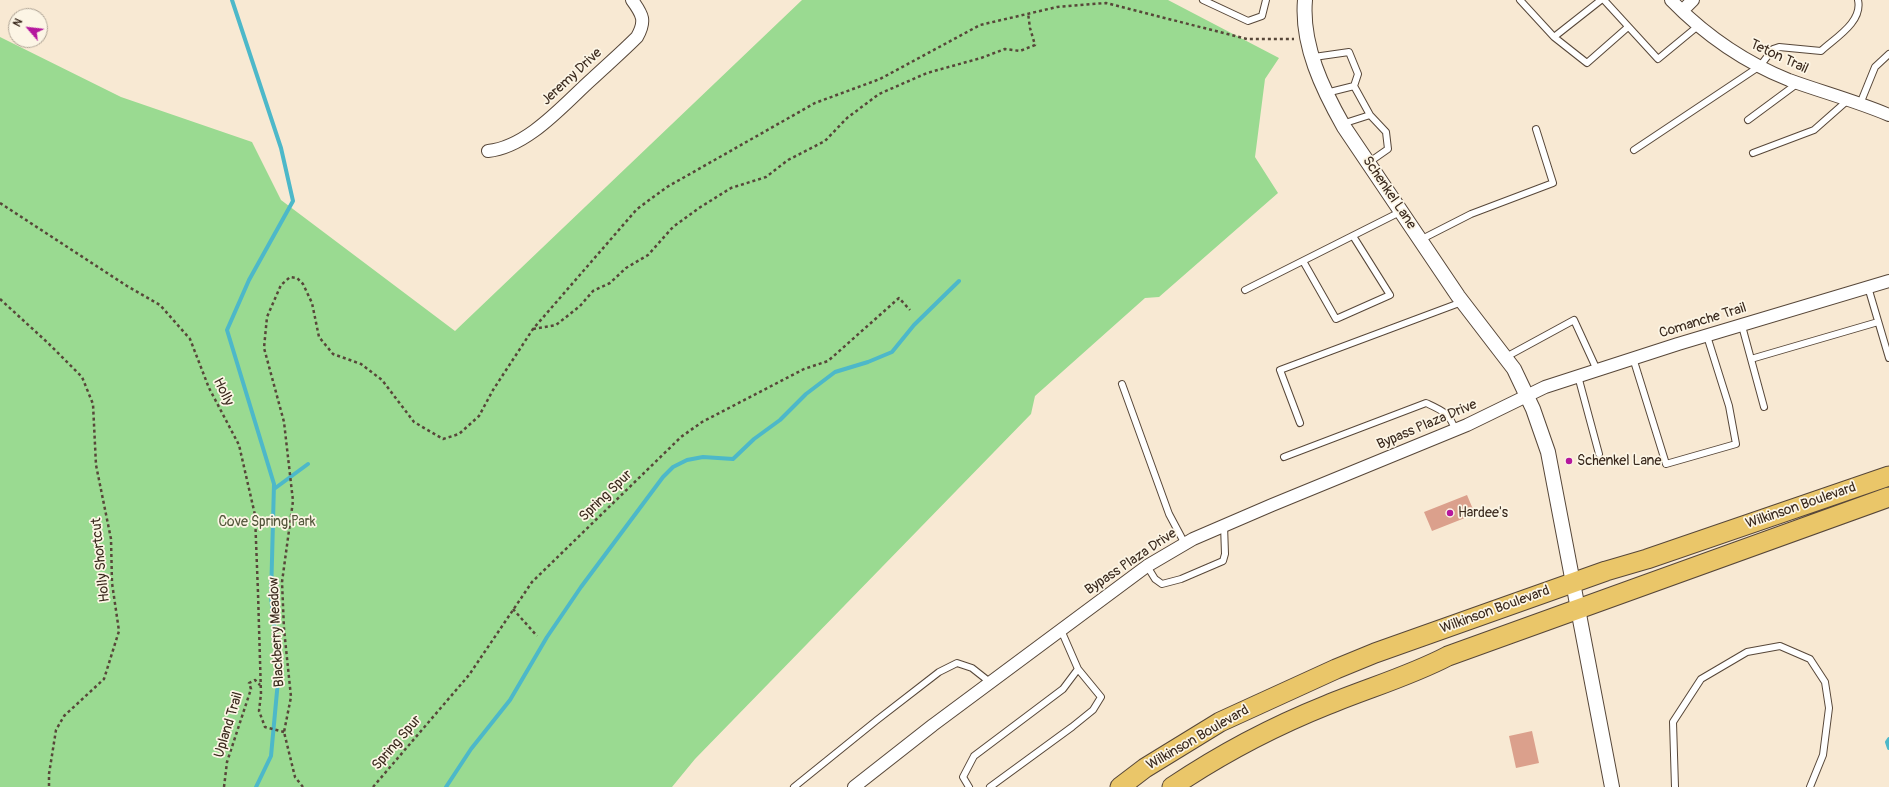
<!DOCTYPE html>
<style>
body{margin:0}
#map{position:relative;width:1889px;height:787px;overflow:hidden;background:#f8e9d3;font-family:Pangolin,sans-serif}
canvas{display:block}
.north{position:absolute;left:8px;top:8px;width:40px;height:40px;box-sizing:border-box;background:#fcf5e5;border:1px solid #afa495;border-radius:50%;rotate:298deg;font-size:11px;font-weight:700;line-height:16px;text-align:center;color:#3b2a1e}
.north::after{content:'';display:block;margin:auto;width:14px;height:18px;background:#b5179e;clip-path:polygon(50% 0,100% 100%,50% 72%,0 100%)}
</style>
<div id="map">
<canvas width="1889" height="787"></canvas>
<div class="north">N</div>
</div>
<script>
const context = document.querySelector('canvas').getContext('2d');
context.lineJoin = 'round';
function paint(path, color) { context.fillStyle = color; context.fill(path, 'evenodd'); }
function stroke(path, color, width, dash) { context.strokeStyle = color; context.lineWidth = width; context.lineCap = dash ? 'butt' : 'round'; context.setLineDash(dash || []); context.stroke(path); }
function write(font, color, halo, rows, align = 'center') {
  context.font = font + ' Pangolin,sans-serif'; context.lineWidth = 3.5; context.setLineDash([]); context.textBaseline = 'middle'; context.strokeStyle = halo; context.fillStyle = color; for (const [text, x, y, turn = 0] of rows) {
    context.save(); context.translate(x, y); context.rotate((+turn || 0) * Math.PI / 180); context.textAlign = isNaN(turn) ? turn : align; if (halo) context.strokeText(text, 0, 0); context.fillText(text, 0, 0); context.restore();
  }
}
const green = new Path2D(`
 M802 0H1168L1279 58 1265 79 1255 157 1278 193 1159 297 1145 298 1035 396 1031 414 695 759 672 787H0V37L121 97 252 142 281 200 455 331Z`);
const stream = new Path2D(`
 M232 0 281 148 293 201 249 280 227 330 274 484 271 597 279 670 271 756 256 787
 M274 489 308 464
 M1889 739 1887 742 1889 748
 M446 787 471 749 510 700 547 637 581 587 663 477 673 467 687 460 703 457 733 459 754 439 780 420 806 394 835 372 868 362 892 352 914 325 959 281`);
const building = new Path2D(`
 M1467 495 1475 514 1432 531 1424 512Z
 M1532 731 1539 763 1516 768 1509 736Z`);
const path = new Path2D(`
 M0 203 127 286 160 305 190 339 209 388 239 445 255 515 258 593 261 694 259 711 265 727 284 732
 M0 299 48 343 82 377 93 404 96 465 111 539 112 583 119 631 104 679 64 716 56 730 49 774V787
 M533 329 556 325 580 306 593 291 610 283 626 268 648 255 673 227 699 208 731 188 766 177 788 160 825 141 847 118 879 94 927 73 981 58 1005 49 1020 51 1035 45 1030 28 1028 13
 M513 609 537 636
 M224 787 227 762 251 689 249 683 255 680 260 685
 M303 787 295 777 284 732 291 697 284 629 282 582 293 501 284 422 264 348 267 317 281 285 290 277 297 278 303 284 312 303 319 337 333 354 361 364 382 380 414 422 443 439 459 434 479 416 493 390 533 329 637 209 667 187 815 103 880 79 980 25 1057 7 1106 3 1247 39H1294
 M373 787 469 675 532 582 681 437 702 422 804 369 828 361 899 298 910 310`);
const service = new Path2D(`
 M1203 0 1248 21 1262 16 1266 0
 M1520 0 1554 37 1587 63 1628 27
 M1604 0 1658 59 1698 26
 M1554 37 1601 0
 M1314 57 1349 52 1358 74 1354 86
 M1326 93 1354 86 1370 115
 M1860 104 1875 67 1889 54
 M1748 120 1798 83
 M1342 124 1370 115 1386 132 1388 149 1368 163
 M1634 150 1760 66 1773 49 1779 47 1821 51C1835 38 1863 22 1858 0
 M1753 153 1814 130 1848 100
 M1420 240 1471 214 1553 183 1536 129
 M1303 261 1336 319 1390 295 1353 236
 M1868 287 1889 358
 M1245 290 1402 211
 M1742 326 1764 407
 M1506 357 1574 320 1597 370
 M1633 358 1666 464 1736 444 1729 406 1707 336
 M1751 359 1878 322
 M1578 376 1599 454
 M1122 384 1169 514 1185 544
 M1300 423 1280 370 1462 302
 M1284 457 1426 403C1441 410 1450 413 1455 430
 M1147 566 1155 579 1162 584 1181 579 1223 561 1225 554 1224 525
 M794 787 877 720 939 672 957 663 972 668 991 683
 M969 787 963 777 974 756 1063 689 1078 669
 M990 787 1072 727 1093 710 1101 697 1078 669 1061 630
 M1675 787 1673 722 1701 679 1747 652 1780 646 1810 659 1825 682 1829 708 1823 755 1810 787`);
const minor = new Path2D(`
 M1671 0C1704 34 1744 62 1789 80 1822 92 1856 101 1889 115
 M1682 11 1693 0
 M488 151C528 147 564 104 592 79 607 65 622 52 637 37 646 21 643 15 632 0
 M854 787 933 725 1147 566 1193 539 1272 505 1467 425 1545 387 1678 344 1889 281`);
const tertiary = new Path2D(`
 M1305 0C1301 45 1323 90 1344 127L1458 296 1514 369 1533 409 1548 452 1612 787`);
const trunk = new Path2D(`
 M1120 787 1145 768 1220 722 1336 669 1375 653 1606 571 1647 559 1889 476
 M1172 787C1221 754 1272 727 1327 705 1368 688 1410 676 1448 656L1889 497`);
const markers = [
 [1569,461,4,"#b5179e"],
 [1450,513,4,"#b5179e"]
];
const streetNames = [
 ["Teton Trail",1779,57,25],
 ["Jeremy Drive",572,77,-43],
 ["Schenkel Lane",1389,193,56],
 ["Comanche Trail",1703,321,-17],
 ["Holly",223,392,64],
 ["Bypass Plaza Drive",1427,425,-23],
 ["Spring Spur",606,496,-44],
 ["Wilkinson Boulevard",1801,506,-19],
 ["Holly Shortcut",101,560,-96],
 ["Bypass Plaza Drive",1131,562,-34],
 ["Wilkinson Boulevard",1495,610,-20],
 ["Blackberry Meadow",277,632,-93],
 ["Upland Trail",229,725,-73],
 ["Wilkinson Boulevard",1198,738,-30],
 ["Spring Spur",397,743,-49]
];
const poiNames = [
 ["Schenkel Lane",1577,461],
 ["Hardee's",1458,513]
];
const parkNames = [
 ["Cove Spring Park",267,522]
];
paint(green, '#9ada91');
stroke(stream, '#4db8c9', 4);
paint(building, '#dba08c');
stroke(service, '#574739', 8);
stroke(minor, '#574739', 14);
stroke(tertiary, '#574739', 16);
stroke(trunk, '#574739', 21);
stroke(path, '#574739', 2.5, [3, 3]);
stroke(service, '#fff', 6);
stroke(minor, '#fff', 12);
stroke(tertiary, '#fff', 14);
stroke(trunk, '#eac669', 19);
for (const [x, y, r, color] of markers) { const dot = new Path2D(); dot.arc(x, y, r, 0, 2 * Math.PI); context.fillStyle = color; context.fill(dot); stroke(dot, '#fcf5e5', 1.5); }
write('14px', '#3b2a1e', '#fcf5e5', streetNames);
write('14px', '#3b2a1e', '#fcf5e5', poiNames, 'left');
write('14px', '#53563b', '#fcf5e5', parkNames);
</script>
